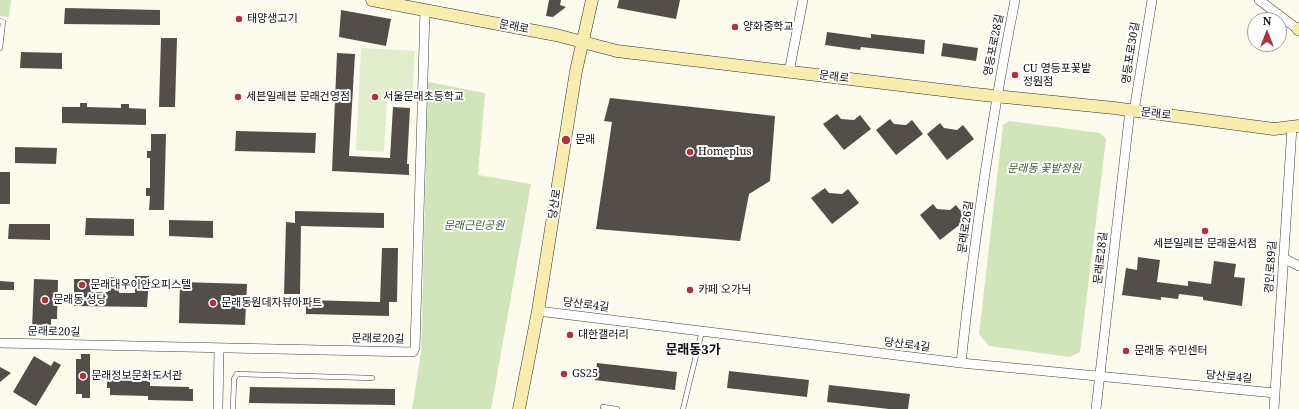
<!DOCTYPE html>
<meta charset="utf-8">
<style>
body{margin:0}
#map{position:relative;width:1299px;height:409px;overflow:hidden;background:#fdfaee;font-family:"Noto Serif",serif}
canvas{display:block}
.north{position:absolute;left:1247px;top:12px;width:40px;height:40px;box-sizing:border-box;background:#fff;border:1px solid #9e9e9e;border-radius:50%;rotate:0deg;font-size:11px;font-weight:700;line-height:16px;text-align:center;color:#0d0d0d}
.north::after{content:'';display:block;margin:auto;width:14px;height:18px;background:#b0313c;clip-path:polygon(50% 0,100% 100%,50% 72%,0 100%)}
</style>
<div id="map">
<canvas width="1299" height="409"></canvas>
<div class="north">N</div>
</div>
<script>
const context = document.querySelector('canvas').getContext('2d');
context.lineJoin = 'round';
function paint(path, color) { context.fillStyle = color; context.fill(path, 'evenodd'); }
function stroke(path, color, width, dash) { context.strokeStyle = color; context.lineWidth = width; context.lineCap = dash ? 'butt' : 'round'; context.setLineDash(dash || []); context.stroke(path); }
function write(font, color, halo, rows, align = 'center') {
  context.font = font + ' "Noto Serif","Noto Sans KR",serif'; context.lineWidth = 4; context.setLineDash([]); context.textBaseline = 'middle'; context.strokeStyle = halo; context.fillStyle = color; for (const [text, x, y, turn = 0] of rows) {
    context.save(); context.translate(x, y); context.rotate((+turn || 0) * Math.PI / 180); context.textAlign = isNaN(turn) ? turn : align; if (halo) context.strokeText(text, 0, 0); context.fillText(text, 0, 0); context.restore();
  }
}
const green = new Path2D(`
 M0 0H11L9 17 0 16Z
 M428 82 485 93 478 175 531 184 491 409H412L421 353Z
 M1009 121 1100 133 1106 139 1080 352 1070 357 989 346 979 334 1003 125Z`);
const pitch = new Path2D(`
 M361 48 415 51 412 100 387 99 384 152 356 150Z`);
const building = new Path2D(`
 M549 0H561L560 5 566 7 553 17 546 16Z
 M619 0H680L676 19 617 8Z
 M65 8 160 10V25L64 24Z
 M341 10 391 19 386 46 339 37Z
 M827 32 871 38V34L925 40 924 54 861 47 860 50 825 45Z
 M161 38H177L175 107H159Z
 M943 43 978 48 976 61 941 56Z
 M21 52 62 53V69L20 68Z
 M337 53 355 54 349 156 390 158 393 107 410 108 407 164H409V175L332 171Z
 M610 98 775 116 770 181 749 194 740 241 596 229 612 122 604 121Z
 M80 103H87V107L121 108V104H129V108L146 109V125L62 123V107H80Z
 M837 114 841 119 854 120 860 115 871 129 844 150 823 124Z
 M890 119 894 124 906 125 912 120 923 134 896 155 876 130Z
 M940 123 944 128 957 130 963 125 974 139 947 160 927 134Z
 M236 131 316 133 315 153 235 151Z
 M151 134H166L164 210H149L150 196H146V188H150V158H147V151H151Z
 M15 147 57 148 56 164 15 163Z
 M0 172H10V204H0Z
 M825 188 829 193 842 194 848 189 859 203 832 224 811 198Z
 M933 204 937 209 950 210 956 205 967 219 940 240 920 215Z
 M295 211 384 213V228L301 226 300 294H284L286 222 295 223Z
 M86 218 134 219V236L85 235Z
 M169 220 213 221V238L169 236Z
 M9 224H50V240L8 239Z
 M382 248H398L397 302H389V316L306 314V300L380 302Z
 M1138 257 1160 260 1157 282 1188 286V281L1211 284 1214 261 1236 264 1234 277 1245 278 1242 306 1203 300V297L1179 294 1178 299 1161 297V300L1122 295 1126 268 1137 270Z
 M135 276H149L147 307 74 306V279H91V292H108V277L119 278V293H135Z
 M34 279 58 280 57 319H51V329H32Z
 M0 281 14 282V290H0Z
 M180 282 247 284 245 325 179 323Z
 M81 354H90V398H82V394H76V359H81Z
 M34 356 51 366 54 361 61 365 36 406 13 392Z
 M597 363 677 372 675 390 595 380Z
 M0 367 11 373 0 382Z
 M729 371 809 380 807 397 727 388Z
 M107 380 150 381V386L189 387V389H193V401L148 400V396L110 395V388H107Z
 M829 385 910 394 908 409H889L827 402Z
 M250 387 395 389V405L249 403Z`);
const lane = new Path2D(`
 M0 21 3 22 0 48
 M603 407 617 409
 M233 409 234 379 237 374 372 378
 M683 409 702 331`);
const street = new Path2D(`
 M1259 0 1299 30
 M789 72 803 0
 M1134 111 1152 0
 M1283 258 1299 266
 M538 311 961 363 1275 393
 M0 343 413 352 415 348 425 10
 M961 363C974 241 991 120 1015 0
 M218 409 219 348
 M1096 409 1130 110
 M1274 409 1292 127`);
const secondary = new Path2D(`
 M372 0 556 35 617 51 975 94 1114 108 1274 129 1299 126
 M1298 29H1299
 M519 409 538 311 576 71 592 0`);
const markers = [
 [239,19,4,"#b0313c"],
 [735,27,4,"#b0313c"],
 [1015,75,4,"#b0313c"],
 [238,97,4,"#b0313c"],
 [375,97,4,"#b0313c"],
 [566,140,5,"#b0313c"],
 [690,152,4,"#b0313c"],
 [1205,231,4,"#b0313c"],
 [82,285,4,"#b0313c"],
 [690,290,4,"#b0313c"],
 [45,300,4,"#b0313c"],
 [213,303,4,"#b0313c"],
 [570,335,4,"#b0313c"],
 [1126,351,4,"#b0313c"],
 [564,374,4,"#b0313c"],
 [83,376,4,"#b0313c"]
];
const poiNames = [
 ["태양생고기",247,19],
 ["양화중학교",743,27],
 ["CU 영등포꽃밭",1023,69],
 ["정원점",1023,82],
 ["세븐일레븐 문래건영점",246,97],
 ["서울문래초등학교",383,97],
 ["문래",575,140],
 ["Homeplus",698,152],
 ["세븐일레븐 문래윤서점",1205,244,"center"],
 ["문래대우이안오피스텔",90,285],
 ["카페 오가닉",698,290],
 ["문래동 성당",53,300],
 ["문래동원데자뷰아파트",221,303],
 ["대한갤러리",578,335],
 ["문래동 주민센터",1134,351],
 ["GS25",572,374],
 ["문래정보문화도서관",91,376]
];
const streetNames = [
 ["문래로",514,27,11],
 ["영등포로28길",994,45,-79],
 ["영등포로30길",1131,53,-81],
 ["문래로",834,77,7],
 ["문래로",1156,114,7],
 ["당산로",555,204,-81],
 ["문래로26길",966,227,-82],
 ["문래로28길",1101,258,-84],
 ["경인로89길",1271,267,-86],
 ["당산로4길",586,305,7],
 ["문래로20길",54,332,1],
 ["문래로20길",378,339,1],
 ["당산로4길",907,345,7],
 ["당산로4길",1229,377,5]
];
const parkNames = [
 ["문래동 꽃밭정원",1044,169],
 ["문래근린공원",474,226]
];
const quarterNames = [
 ["문래동3가",693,350]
];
paint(green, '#d2e5ba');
paint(pitch, '#e2edcb');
paint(building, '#544e4a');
stroke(lane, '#404040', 5.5);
stroke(street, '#404040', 10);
stroke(secondary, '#2f2f2f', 13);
stroke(lane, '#fff', 4.5);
stroke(street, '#fff', 9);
stroke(secondary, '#f8edaf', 12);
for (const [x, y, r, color] of markers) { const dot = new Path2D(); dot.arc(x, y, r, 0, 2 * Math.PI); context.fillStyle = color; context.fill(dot); stroke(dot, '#fff', 1.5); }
write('11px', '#0d0d0d', '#fff', poiNames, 'left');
write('11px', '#0d0d0d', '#fff', streetNames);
write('italic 11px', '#325e23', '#fff', parkNames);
write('bold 13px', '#0d0d0d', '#fff', quarterNames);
</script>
